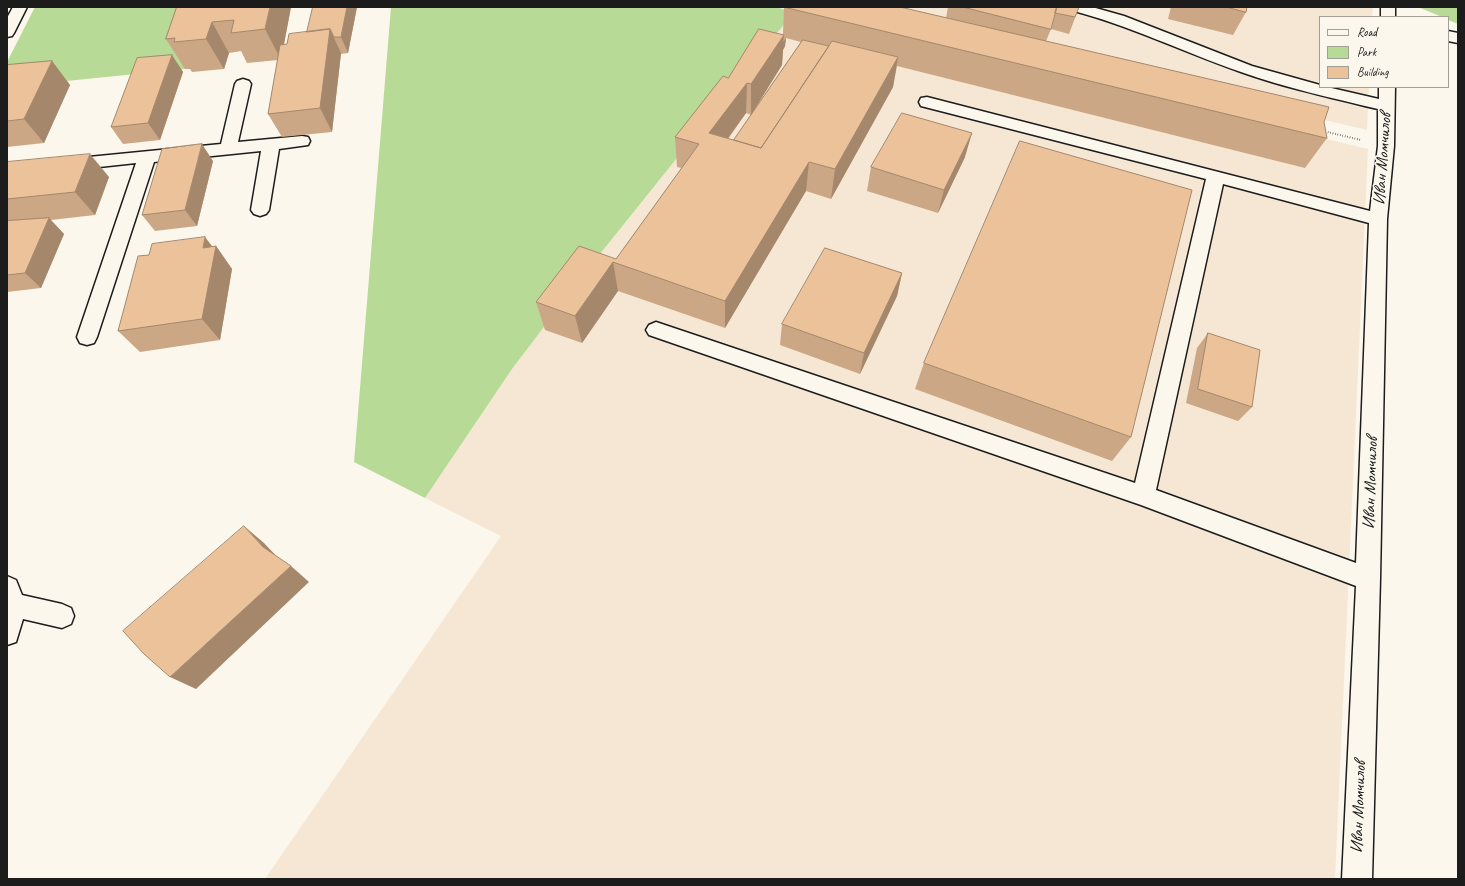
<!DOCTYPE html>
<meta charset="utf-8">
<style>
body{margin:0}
#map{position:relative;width:1465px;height:886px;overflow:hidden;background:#fbf7ec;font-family:Caveat,sans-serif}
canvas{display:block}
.frame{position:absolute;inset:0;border:8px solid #1c1c1c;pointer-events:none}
.legend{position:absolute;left:1319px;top:16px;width:130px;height:72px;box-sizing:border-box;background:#fbf7ec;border:1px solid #a29f99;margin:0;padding:5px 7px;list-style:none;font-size:12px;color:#1c1c1c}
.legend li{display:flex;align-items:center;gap:8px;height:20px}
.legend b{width:20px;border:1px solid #a29f99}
</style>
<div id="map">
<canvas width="1465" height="886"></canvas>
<div class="frame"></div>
<ul class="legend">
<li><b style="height:5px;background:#fbf7ec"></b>Road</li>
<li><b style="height:11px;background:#b7db96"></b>Park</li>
<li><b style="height:11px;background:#ecc29b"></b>Building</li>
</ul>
</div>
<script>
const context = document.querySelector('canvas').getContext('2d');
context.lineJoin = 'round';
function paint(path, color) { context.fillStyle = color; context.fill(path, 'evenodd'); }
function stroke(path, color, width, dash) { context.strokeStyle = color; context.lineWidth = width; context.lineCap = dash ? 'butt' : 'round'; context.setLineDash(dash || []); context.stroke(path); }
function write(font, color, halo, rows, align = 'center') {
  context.font = font + ' Caveat,sans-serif'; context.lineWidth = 3.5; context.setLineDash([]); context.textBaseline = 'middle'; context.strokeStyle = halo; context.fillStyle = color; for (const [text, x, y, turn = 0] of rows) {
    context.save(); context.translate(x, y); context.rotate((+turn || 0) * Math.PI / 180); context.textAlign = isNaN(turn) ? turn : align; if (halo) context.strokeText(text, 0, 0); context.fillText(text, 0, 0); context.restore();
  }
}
const built = new Path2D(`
 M845 7H1373L1372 17H1320V87H1369L1367 130Z
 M794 12 1368 149 1335 879H265L501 536 425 498 512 369 588 269Z`);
const green = new Path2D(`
 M35 7H204L185 69 7 87V62Z
 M391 7H775L794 12 588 269 512 369 425 498 354 462Z
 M1418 7H1458V24L1448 20V17H1442Z`);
const path = new Path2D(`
 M1323 131 1361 140`);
const minor = new Path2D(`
 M13 7H27L14 33 12 36 7 37V18Z
 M1068 7H1092L1124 16 1252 66 1320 85V87H1327L1379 99V87H1395L1394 146 1387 219 1380 579 1372 879H1342L1356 586 1141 505 649 335 646 330 649 325 656 322 1135 483 1206 179 921 106 919 102 921 98 927 97 1370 211 1378 146V109C1332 98 1286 88 1241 72 1183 52 1129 25 1070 10ZM1223 184 1369 223 1356 563 1156 490Z
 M1381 7H1395V17H1381Z
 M1448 31 1458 33V43L1448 41Z
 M243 79 249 81 251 84 238 142 302 136 308 137 310 141 308 145 279 149 269 210 266 214 260 216 254 214 251 210 261 151 154 162 97 337 94 343 87 345 80 343 77 337 136 163 7 177V165L221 144 235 84 237 81Z
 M7 576 16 580 22 595 62 604 71 608 74 616 71 624 62 628 23 619 16 642 7 645Z`);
const wall = new Path2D(`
 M177 7H291L284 44H287L307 32 313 7H357L348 53 341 54 332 132 282 137 268 114 278 60 247 63 241 51 229 53 224 69 192 72 190 69H185L166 39Z
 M784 7 946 18 948 7H1079L1069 34 1051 29 1046 41 1324 122 1327 138 1305 168 897 66 893 87 831 199 806 191 725 328 618 291 582 343 545 330 536 302 616 259 682 168 677 167 675 137 728 78 783 34ZM786 38 801 42 734 140 728 139 746 113 751 115 782 65 783 50 785 46Z
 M1171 7H1247L1246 12 1233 35 1168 19Z
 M172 55 183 72 160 140 123 144 111 127Z
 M52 61 70 85 44 143 7 147V65Z
 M965 157 938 213 867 191 871 167Z
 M213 161 197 226 155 231 142 215Z
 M7 162 109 177 95 215 51 220 64 234 41 288 7 292Z
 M216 246 232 269 220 340 140 352 118 331 212 247Z
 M902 273 897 296 860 374 780 345 782 324Z
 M1208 333 1252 407 1238 421 1186 403 1197 348Z
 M924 363 1131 437 1112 461 915 389Z`);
const shadedWall = new Path2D(`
 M270 7H291L281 60 265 29Z
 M347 7H357L348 53 341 37Z
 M212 22 229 53 224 69 206 39Z
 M330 29 341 53 332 132 320 108Z
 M784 35 783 42 786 38 785 46 783 50 782 65 751 115V84Z
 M172 55 183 72 160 140 148 123Z
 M898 57 893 87 831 199 835 169Z
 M52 61 70 85 44 143 24 119Z
 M747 83 746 113 710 163 709 133Z
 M972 133 965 157 938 213 944 190Z
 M202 144 213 161 197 226 185 210Z
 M90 154 109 177 95 215 75 192Z
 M809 162 806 191 725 328V301Z
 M49 218 64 234 41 288 25 273Z
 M205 237 215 250 216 246 232 269 220 340 202 319 203 248Z
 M613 262 618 291 582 343 575 316Z
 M902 273 897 296 860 374 864 353Z
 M244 526 264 543 283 563 263 547Z
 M291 566 309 582 196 689 170 677Z`);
const building = new Path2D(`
 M177 7H270L265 29 231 33 234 20 212 22 206 39 174 42 175 38 166 39Z
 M313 7H347L341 37H334L330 29 307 32Z
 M784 7H900L1329 107 1324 122 1327 138Z
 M963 7H1057L1051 29Z
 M1057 7H1079L1075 17 1055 13Z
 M1227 7H1247L1246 12Z
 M330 29 320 108 268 114 280 45 287 44 289 34Z
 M759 29 784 35 751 84 747 83 709 133 761 148 832 41 898 57 835 169 809 162 725 301 613 262 575 316 536 302 579 246 616 259 699 144 675 137 723 76 728 78Z
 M803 40 829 46 761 148 734 140Z
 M172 55 148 123 111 127 137 58Z
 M52 61 24 119 7 121V65Z
 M902 113 972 133 944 190 871 167Z
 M1020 141 1192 190 1131 437 924 363Z
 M202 144 185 210 142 215 162 149Z
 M90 154 75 192 7 199V162Z
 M49 218 25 273 7 275V221Z
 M205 237 203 248 216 246 202 319 118 331 138 256 149 255 152 244Z
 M825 248 902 273 864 353 782 324Z
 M1208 333 1260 350 1252 407 1198 389Z
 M244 526 263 547 291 566 170 677 144 654 123 631Z`);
const streetNames = [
 ["Иван Момчилов",1383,159,-86],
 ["Иван Момчилов",1371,483,-88],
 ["Иван Момчилов",1359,807,-88]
];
paint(built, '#f6e7d4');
paint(green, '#b7db96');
stroke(minor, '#1c1c1c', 3);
stroke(path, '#1c1c1c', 2, [0.5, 2]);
paint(minor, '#fbf7ec');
paint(wall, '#cba785');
paint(shadedWall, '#a5886c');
paint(building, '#ecc29b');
stroke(building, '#a5886c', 1);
write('17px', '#1c1c1c', '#fbf7ec', streetNames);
</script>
